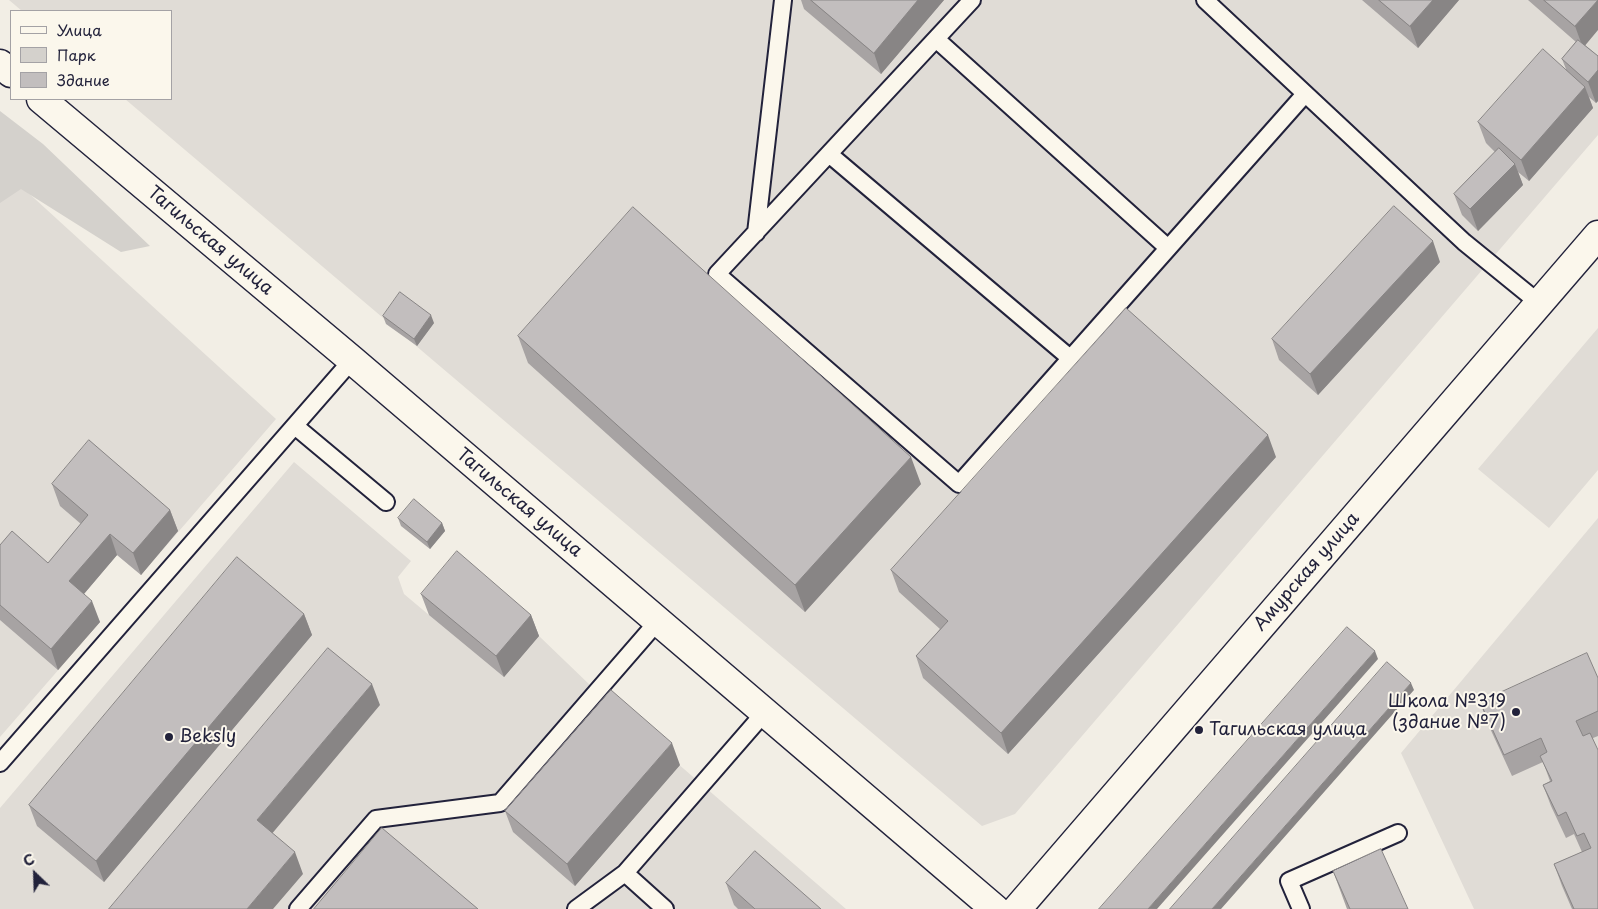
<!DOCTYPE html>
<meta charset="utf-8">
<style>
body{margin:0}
#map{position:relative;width:1598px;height:909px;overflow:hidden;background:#f2eee5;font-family:"Playpen Sans",sans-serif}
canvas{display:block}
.legend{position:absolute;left:10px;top:10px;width:162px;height:90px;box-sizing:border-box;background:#fbf7ec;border:1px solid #a4a2a5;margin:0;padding:6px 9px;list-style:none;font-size:15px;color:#22223b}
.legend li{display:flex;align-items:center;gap:10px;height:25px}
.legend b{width:25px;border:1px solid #a4a2a5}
.north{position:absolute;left:10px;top:849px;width:50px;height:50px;-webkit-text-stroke:4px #fbf7ec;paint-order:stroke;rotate:336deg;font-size:14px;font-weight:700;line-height:20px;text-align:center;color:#22223b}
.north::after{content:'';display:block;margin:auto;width:18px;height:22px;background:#22223b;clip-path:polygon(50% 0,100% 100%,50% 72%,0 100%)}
</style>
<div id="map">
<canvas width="1598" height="909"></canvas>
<ul class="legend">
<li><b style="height:6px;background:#fbf7ec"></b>Улица</li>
<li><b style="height:14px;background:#d4d1cc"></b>Парк</li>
<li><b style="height:14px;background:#c2bebe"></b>Здание</li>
</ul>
<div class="north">С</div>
</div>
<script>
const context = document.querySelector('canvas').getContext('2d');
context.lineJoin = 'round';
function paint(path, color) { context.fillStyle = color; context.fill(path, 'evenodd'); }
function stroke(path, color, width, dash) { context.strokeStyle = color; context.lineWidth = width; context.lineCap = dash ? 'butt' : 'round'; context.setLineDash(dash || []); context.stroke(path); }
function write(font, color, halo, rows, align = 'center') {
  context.font = font + ' "Playpen Sans",sans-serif'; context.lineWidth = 4; context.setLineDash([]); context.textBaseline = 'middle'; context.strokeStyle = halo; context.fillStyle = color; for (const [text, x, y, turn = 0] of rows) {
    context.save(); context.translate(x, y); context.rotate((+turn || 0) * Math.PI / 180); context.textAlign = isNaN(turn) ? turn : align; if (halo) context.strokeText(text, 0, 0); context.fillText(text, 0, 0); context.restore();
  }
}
const built = new Path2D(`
 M9 0H1598V135L1015 814 982 826 125 99H171V11H22Z
 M0 167 276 419 141 575 117 555 77 602 100 622 0 737Z
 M1598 328V470L1549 528 1478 469Z
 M294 462 411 561 398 577 404 594 429 615 465 573 539 636 618 712 846 909H0V808Z
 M1598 518V909H1474L1401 753Z`);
const green = new Path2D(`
 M0 111 43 144 150 246 121 252 21 189 0 203Z`);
const lane = new Path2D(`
 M972 0 717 274 959 484 1305 94
 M1205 0 1464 242 1539 303
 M936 39 1168 248
 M829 154 1070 358
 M756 233 783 0
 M295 426 386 502
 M0 763 352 360
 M625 873 665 909
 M298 909 376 819 500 803 658 621
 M576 909 625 873 765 712
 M1301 909 1289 881 1398 833`);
const secondary = new Path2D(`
 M0 64 11 73
 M41 99 352 360 995 909
 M1017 909 1598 235`);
const wall = new Path2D(`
 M801 0H944L881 74 804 9Z
 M1362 0H1459L1418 48Z
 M1528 0H1598L1585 45 1598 56V101L1596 103 1589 97 1593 108 1529 181 1518 172 1523 185 1478 231 1462 215 1454 194 1495 152 1486 143 1478 122 1566 69 1562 59 1576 42Z
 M1440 262 1318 395 1279 360 1272 339Z
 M383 316 434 323 417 346 386 324Z
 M518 336 921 484 805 612 528 363Z
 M1276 457 1008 754 923 678 916 656 940 629 899 592 891 570Z
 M52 484 170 510 178 531 141 575 117 555 84 594 100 622 58 670 0 620V545L48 563 81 524 60 506Z
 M398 518 442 523 445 531 430 549 401 526Z
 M421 594 531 615 539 636 504 677 429 615Z
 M304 614 312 635 104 882 37 826 29 805Z
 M1598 678V736L1593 738 1598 909H1572L1562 886 1554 864 1582 852 1574 834 1566 838 1551 806 1543 785 1550 781 1543 762 1512 776 1488 724 1480 702Z
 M680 765 575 886 513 832 505 811Z
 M1333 871 1408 909H1347Z
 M726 883 821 909H738L734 905Z`);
const shadedWall = new Path2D(`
 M918 0H944L881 74 874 53Z
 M1433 0H1459L1418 48 1410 26Z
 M1598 0V30L1583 48 1575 26Z
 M1598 70V101L1596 103 1588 82Z
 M1585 87 1593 108 1529 181 1521 160Z
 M1515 164 1523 185 1478 231 1470 209Z
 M1433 241 1440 262 1318 395 1310 374Z
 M431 315 434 323 417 346 414 339Z
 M1268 435 1276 457 1008 754 1001 733Z
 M911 457 921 484 805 612 795 585Z
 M170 510 178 531 141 575 133 553Z
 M442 523 445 531 430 549 427 542Z
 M110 534 117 555 77 602 69 581Z
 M92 601 100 622 58 670 51 649Z
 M304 614 312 635 104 882 96 861Z
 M531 615 539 636 504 677 496 656Z
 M1375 651 1378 659 1157 909H1148Z
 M1411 683 1414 690 1221 909H1212Z
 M372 684 380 705 265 842 257 820Z
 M672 743 680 765 575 886 567 864Z
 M295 852 303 874 273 909H247Z`);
const building = new Path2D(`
 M811 0H918L874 53Z
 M1379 0H1433L1410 26Z
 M1544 0H1598L1575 26Z
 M1578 40 1598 56V70L1588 82 1562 59Z
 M1543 49 1585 87 1521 160 1478 122Z
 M1499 148 1515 164 1470 209 1454 194Z
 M1394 206 1433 241 1310 374 1272 339Z
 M633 207 911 457 795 585 518 336Z
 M400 292 431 315 414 339 383 316Z
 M1126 308 1268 435 1001 733 916 656 948 621 891 570Z
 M89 440 170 510 133 553 110 534 69 581 92 601 51 649 0 605V545L12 531 48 563 88 515 52 484Z
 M414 499 442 523 427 542 398 518Z
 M457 551 531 615 496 656 421 594Z
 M237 557 304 614 96 861 29 805Z
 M1347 627 1375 651 1148 909H1099Z
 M328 648 372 684 257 820 295 852 247 909H109Z
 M1587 653 1598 678V711L1576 721 1583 736 1590 733 1598 750V909H1574L1554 864 1591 848 1584 833 1577 836 1566 812 1558 816 1543 785 1552 781 1540 756 1547 752 1541 738 1504 755 1480 702Z
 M1387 662 1411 683 1212 909H1170Z
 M611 690 672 743 567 864 505 811Z
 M382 828 478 909H314Z
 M1381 849 1408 909H1350L1333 871Z
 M755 851 821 909H755L726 883Z`);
const markers = [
 [1516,712,5,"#22223b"],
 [1199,730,5,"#22223b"],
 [169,737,5,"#22223b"]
];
const streetNames = [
 ["Тагильская улица",210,241,40],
 ["Тагильская улица",519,503,40],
 ["Амурская улица",1307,572,-49]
];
const poiNames = [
 ["Школа №319",1506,702,"right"],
 ["(здание №7)",1506,723,"right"],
 ["Тагильская улица",1209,730],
 ["Beksly",179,737]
];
paint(built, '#e0dcd6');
paint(green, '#d4d1cc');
stroke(lane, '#22223b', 20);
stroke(secondary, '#22223b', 31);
stroke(lane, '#fbf7ec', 16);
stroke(secondary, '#fbf7ec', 28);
paint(wall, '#a7a3a3');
paint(shadedWall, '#888585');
paint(building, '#c2bebe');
stroke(building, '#888585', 1);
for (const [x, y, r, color] of markers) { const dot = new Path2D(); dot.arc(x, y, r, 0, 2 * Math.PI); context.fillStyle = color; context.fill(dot); stroke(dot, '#fbf7ec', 2); }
write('18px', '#22223b', '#fbf7ec', streetNames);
write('18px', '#22223b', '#fbf7ec', poiNames, 'left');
</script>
